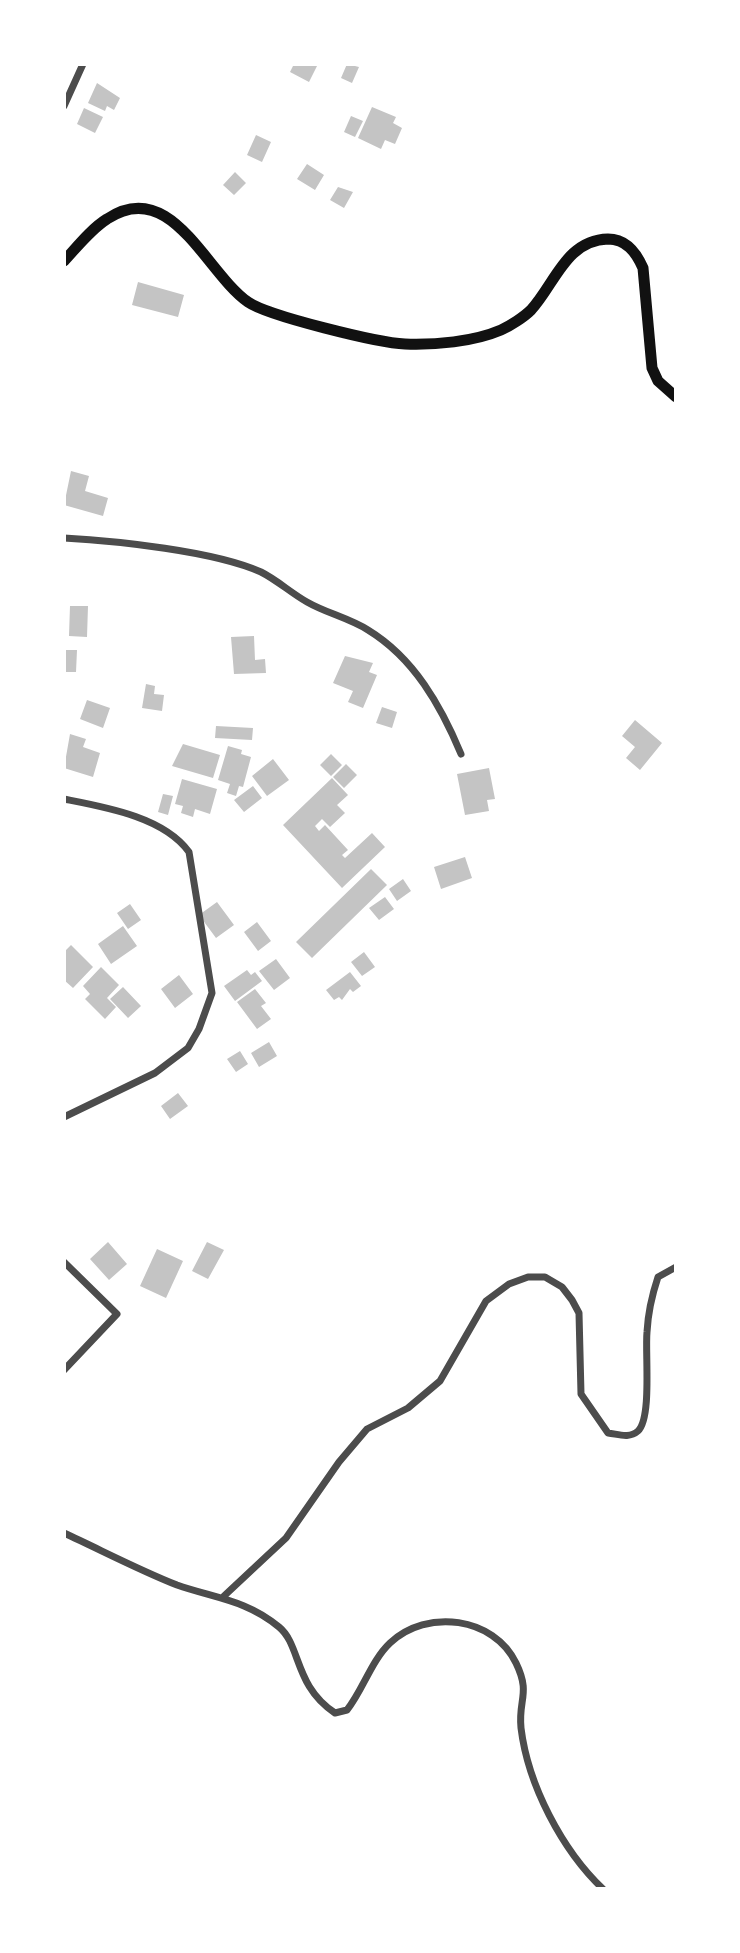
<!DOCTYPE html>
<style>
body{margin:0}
#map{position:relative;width:740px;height:1953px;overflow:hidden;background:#fff;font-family:"Work Sans",sans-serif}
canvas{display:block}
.frame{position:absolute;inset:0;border:66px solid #fff;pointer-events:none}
</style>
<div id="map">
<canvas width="740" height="1953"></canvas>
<div class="frame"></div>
</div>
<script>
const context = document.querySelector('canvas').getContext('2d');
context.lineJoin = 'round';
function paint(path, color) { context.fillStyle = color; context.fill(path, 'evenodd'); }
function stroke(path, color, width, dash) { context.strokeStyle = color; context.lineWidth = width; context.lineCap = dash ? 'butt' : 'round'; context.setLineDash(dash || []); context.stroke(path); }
const building = new Path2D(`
 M294 64H318L309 82 290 72Z
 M347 64 359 67 352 83 341 78Z
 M97 83 120 98 114 110 107 106 105 111 88 103Z
 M372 107 396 117 393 123 402 128 395 144 385 140 381 149 358 138Z
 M84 108 103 117 95 133 77 124Z
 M351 116 363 121 355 137 344 132Z
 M256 135 271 142 262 162 247 155Z
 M307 164 324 175 315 190 297 179Z
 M235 172 246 183 234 195 223 185Z
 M338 187 353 192 344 208 330 200Z
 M138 282 184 295 178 317 132 305Z
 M71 471 89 476 85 491 108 498 103 516 64 505Z
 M70 606H88L87 637 69 636Z
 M254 636 255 660 265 659 266 673 234 674 231 637Z
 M64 650H77L76 672H64Z
 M345 656 373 663 369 672 377 675 363 708 348 702 353 691 333 683Z
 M146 684 155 686 154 694 164 695 162 711 142 708Z
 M87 700 110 708 103 728 80 719Z
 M382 707 397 712 392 728 376 723Z
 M635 720 662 743 640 770 626 758 635 747 622 736Z
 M216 726 253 728 252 740 215 738Z
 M70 734 86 739 83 747 100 753 93 777 64 768Z
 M183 744 220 755 213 778 172 766Z
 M228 746 242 750 241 754 251 757 243 787 239 786 236 796 227 793 230 784 218 780Z
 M331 754 342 765 331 776 320 765Z
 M273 759 289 780 267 796 252 776Z
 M346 764 357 775 344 788 333 777Z
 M489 768 495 799 487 800 489 811 465 815 457 774Z
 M332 778 348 795 337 805 345 813 330 827 322 819 315 826 319 831 325 825 348 850 342 855 345 858 372 833 385 847 342 888 283 825Z
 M182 779 217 789 210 814 195 809 193 817 181 813 183 806 175 804Z
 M253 786 262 798 244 812 234 800Z
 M163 794 173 796 168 815 158 812Z
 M465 857 472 878 441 889 434 867Z
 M371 869 387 885 312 958 296 942Z
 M403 879 411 891 397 901 389 889Z
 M385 897 394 909 379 920 369 908Z
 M217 902 234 925 216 938 199 915Z
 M130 904 141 920 128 929 117 913Z
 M257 922 271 941 258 951 244 932Z
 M123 926 137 946 111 964 98 944Z
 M71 945 93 967 73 988 64 980V952Z
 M364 952 375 967 362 976 351 962Z
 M276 959 290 978 274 990 259 971Z
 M101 967 119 985 107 998 116 1007 105 1019 85 999 90 994 83 986Z
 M247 970 251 975 255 972 262 981 235 1001 224 986Z
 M350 972 361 986 353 992 350 989 342 1000 339 997 334 1000 326 990Z
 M179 975 193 994 175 1008 161 989Z
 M123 987 141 1006 128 1018 110 999Z
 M255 989 266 1003 261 1006 271 1019 257 1029 237 1002Z
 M269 1042 277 1056 259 1067 251 1053Z
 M240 1051 248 1064 236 1072 227 1059Z
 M178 1093 188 1106 170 1119 161 1106Z
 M108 1242 127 1264 109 1280 90 1259Z
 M207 1242 224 1250 208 1279 192 1271Z
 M157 1249 183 1261 166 1298 140 1286Z`);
const minor = new Path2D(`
 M64 106 83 64
 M64 538C117 541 214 551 261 572 277 580 291 593 307 602 326 613 349 618 368 630 414 658 441 706 461 754
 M64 799C105 807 164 817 189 852L212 993 199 1029 188 1048 155 1073 64 1117
 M64 1262 117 1314 64 1370
 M64 1533C101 1550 139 1570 177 1585 214 1598 247 1600 279 1627 301 1645 294 1686 335 1713L347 1710C363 1690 371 1661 390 1643 427 1608 494 1617 516 1663 531 1694 518 1699 521 1728 528 1785 562 1850 603 1889
 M224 1596 286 1538 339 1462 367 1429 408 1408 440 1381 486 1301 509 1284 528 1277H545L562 1287 572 1300 579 1313 581 1394 608 1433C618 1434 629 1439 638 1431 652 1418 645 1353 647 1332 648 1313 652 1295 658 1277L676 1267`);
const trunk = new Path2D(`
 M64 261C77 247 91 229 107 219 171 176 206 273 248 302 268 316 379 343 405 344 435 345 473 342 501 330 510 326 524 317 531 310 555 284 566 240 608 239 626 239 636 252 643 268L652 368 658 381 676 397`);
paint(building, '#c4c4c4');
stroke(minor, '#4c4c4c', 7);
stroke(trunk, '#111', 11);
</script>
